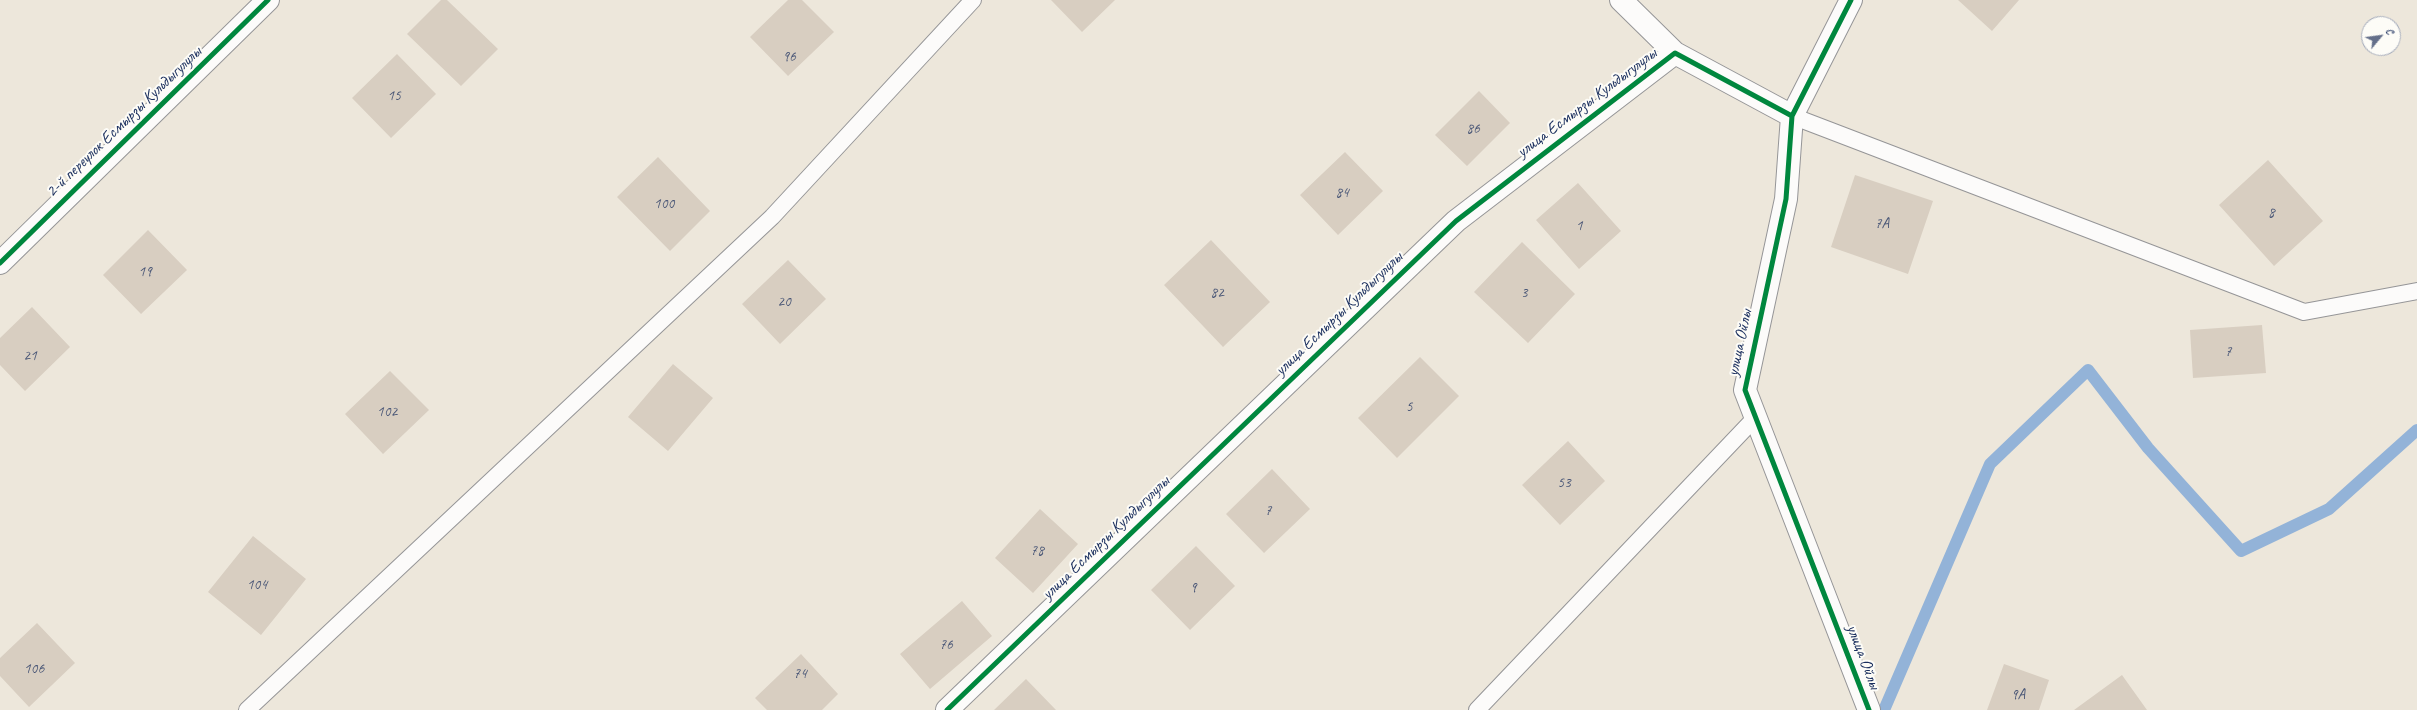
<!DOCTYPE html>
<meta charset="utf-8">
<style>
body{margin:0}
#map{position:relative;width:2417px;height:710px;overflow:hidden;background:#ede7db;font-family:Caveat,sans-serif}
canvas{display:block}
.north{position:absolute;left:2361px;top:16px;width:40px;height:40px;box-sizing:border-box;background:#fdfcf7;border:1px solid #a3aaba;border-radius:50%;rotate:61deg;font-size:11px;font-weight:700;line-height:16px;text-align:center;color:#1b2f5e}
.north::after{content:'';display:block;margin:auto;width:14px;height:18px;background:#646f8a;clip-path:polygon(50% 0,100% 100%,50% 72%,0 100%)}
</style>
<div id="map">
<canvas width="2417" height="710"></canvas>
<div class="north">С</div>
</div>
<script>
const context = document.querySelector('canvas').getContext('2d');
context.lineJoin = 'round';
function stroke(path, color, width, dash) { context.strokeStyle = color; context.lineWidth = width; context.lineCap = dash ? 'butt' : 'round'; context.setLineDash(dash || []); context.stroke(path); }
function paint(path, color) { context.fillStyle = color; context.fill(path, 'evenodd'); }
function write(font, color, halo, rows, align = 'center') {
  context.font = font + ' Caveat,sans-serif'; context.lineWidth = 4; context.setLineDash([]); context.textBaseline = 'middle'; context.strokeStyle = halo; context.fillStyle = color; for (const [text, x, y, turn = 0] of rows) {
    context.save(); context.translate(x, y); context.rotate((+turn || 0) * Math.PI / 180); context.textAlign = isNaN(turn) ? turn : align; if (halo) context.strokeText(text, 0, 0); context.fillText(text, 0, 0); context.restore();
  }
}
const stream = new Path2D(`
 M1884 710 1990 464 2088 370 2148 448 2241 551 2329 509 2417 430`);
const building = new Path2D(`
 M441 0H447L498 49 461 86 407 34Z
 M788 0H802L834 32 788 76 750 37Z
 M1051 0H1115L1082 32Z
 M1958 0H2019L1992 31Z
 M397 54 436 94 391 138 352 98Z
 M1479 91 1510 123 1467 166 1435 135Z
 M1345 152 1383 191 1338 235 1300 195Z
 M658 157 710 211 670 251 617 197Z
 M2268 160 2323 221 2274 266 2219 205Z
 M1855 175 1933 201 1908 274 1831 247Z
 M1578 183 1621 231 1579 269 1536 220Z
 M148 230 187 270 141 314 103 275Z
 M1211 240 1270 302 1223 347 1164 285Z
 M1522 242 1575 294 1528 343 1474 292Z
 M788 260 826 299 780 344 742 304Z
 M32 307 70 347 25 391 0 365V338Z
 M2262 325 2266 373 2193 378 2190 330Z
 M1420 357 1459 396 1397 458 1358 418Z
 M673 364 713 398 668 451 628 417Z
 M390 371 429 410 383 454 345 414Z
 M1568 441 1605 481 1560 525 1522 485Z
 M1272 469 1310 509 1264 553 1226 514Z
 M1040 509 1078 544 1033 593 995 558Z
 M253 536 306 579 261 635 208 592Z
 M1196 546 1235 586 1190 630 1151 590Z
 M962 601 992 636 930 689 900 654Z
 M37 623 75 663 29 707 0 676V658Z
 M801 654 838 694 822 710H767L755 698Z
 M2004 664 2049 680 2039 710H1987Z
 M2122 675 2147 710H2074Z
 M1026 679 1056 710H994Z`);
const service = new Path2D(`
 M1792 116 2304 312 2417 291
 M247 710 772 217 973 0
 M1477 710 1756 417`);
const minor = new Path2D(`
 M1621 0 1675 53
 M1851 0 1792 116 1786 199 1745 390 1869 710
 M0 263 268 0
 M947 710 1456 221 1675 53 1792 116`);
const cycleway = new Path2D(`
 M1851 0 1792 116 1786 199 1745 390 1869 710
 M0 263 268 0
 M947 710 1456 221 1675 53 1792 116`);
const numberNames = [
 ["96",789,57],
 ["15",394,96],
 ["86",1473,129],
 ["84",1342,193],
 ["100",664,204],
 ["8",2271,213],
 ["7А",1882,224],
 ["1",1579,226],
 ["19",145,272],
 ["82",1217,293],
 ["3",1524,293],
 ["20",784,302],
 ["7",2228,352],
 ["21",30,356],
 ["5",1409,407],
 ["102",387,412],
 ["53",1564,483],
 ["7",1268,511],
 ["78",1037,551],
 ["104",257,585],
 ["9",1193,588],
 ["76",946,645],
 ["106",34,669],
 ["74",800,674],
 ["9А",2018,695]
];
const streetNames = [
 ["улица Есмырзы Кульдыгулулы",1587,103,-37],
 ["2-й переулок Есмырзы Кульдыгулулы",124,122,-44],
 ["улица Есмырзы Кульдыгулулы",1339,314,-44],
 ["улица Ойлы",1740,343,-78],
 ["улица Есмырзы Кульдыгулулы",1106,538,-44],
 ["улица Ойлы",1863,657,69]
];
stroke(stream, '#93b3d8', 12);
paint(building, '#d8cec1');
stroke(service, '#959597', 18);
stroke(minor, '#959597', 24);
stroke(service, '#fcfbfa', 16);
stroke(minor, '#fcfbfa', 22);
stroke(cycleway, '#00873e', 5);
write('15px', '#4a5777', null, numberNames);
write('17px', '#1b2f5e', '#fdfcf7', streetNames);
</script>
